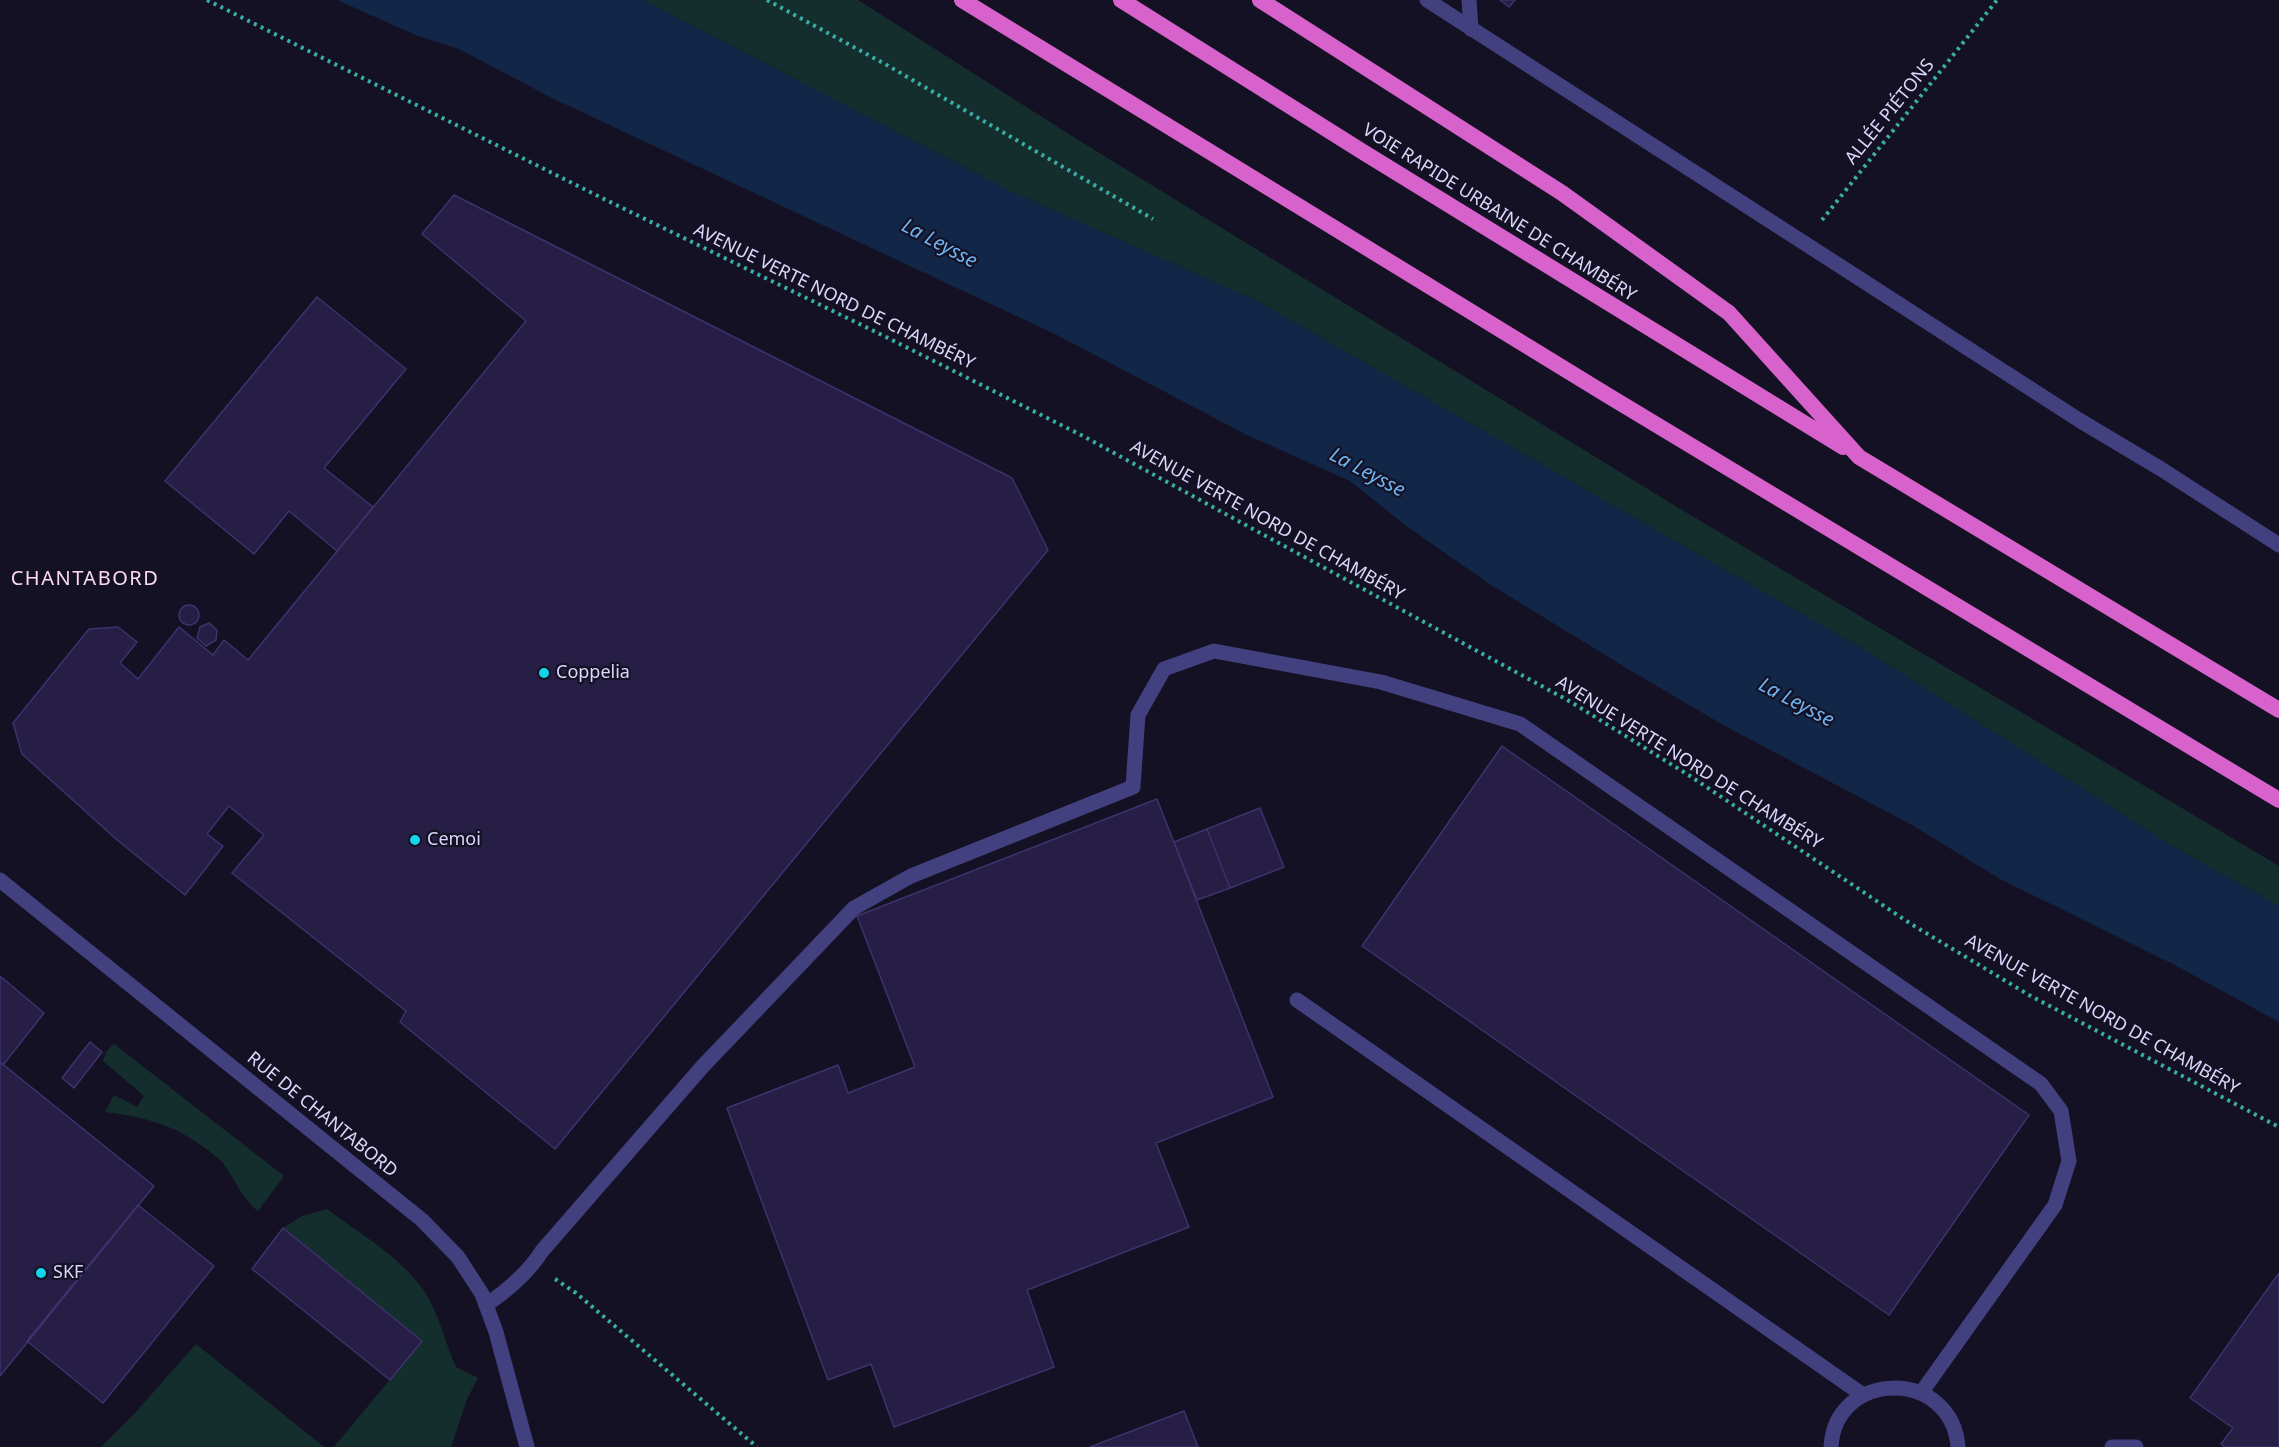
<!DOCTYPE html>
<meta charset="utf-8">
<style>
body{margin:0}
canvas{display:block;background:#141124}
</style>
<canvas width="2279" height="1447"></canvas>
<script>
const context = document.querySelector('canvas').getContext('2d');
context.lineJoin = 'round';
function paint(path, color) { context.fillStyle = color; context.fill(path, 'evenodd'); }
function stroke(path, color, width, dash) { context.strokeStyle = color; context.lineWidth = width; context.lineCap = dash ? 'butt' : 'round'; context.setLineDash(dash || []); context.stroke(path); }
function write(font, color, halo, rows, align = 'center') {
  context.font = font + ' "Noto Sans",sans-serif'; context.lineWidth = 4.5; context.setLineDash([]); context.textBaseline = 'middle'; context.strokeStyle = halo; context.fillStyle = color; for (const [text, x, y, turn = 0] of rows) {
    context.save(); context.translate(x, y); context.rotate((+turn || 0) * Math.PI / 180); context.textAlign = isNaN(turn) ? turn : align; if (halo) context.strokeText(text, 0, 0); context.fillText(text, 0, 0); context.restore();
  }
}
const green = new Path2D(`
 M643 0H858L1083 143 1677 507 2279 866V906L2174 847 1868 652 1259 302 1010 191Z
 M114 1044 284 1176 258 1211C244 1201 234 1178 223 1163 218 1157 211 1153 205 1148 173 1124 144 1117 105 1112L114 1095 137 1107 144 1096 103 1061 106 1052Z
 M327 1209C359 1233 405 1260 426 1294 440 1317 445 1343 456 1367L478 1378 467 1399 451 1447H334L422 1341 283 1228 302 1216Z
 M196 1344 324 1447H101L136 1412Z`);
const water = new Path2D(`
 M337 0H643L1010 191 1259 302 1868 652 2174 847 2279 906V1022L2175 965 2000 879 1912 825 1725 726 1633 672 1491 585 1405 525 1350 481 1247 435 1057 335 552 98 459 49 418 36Z`);
const building = new Path2D(`
 M1500 0H1515L1509 7Z
 M454 195 1012 478 1048 550 555 1149 400 1022 406 1011 232 873 264 835 229 806 207 834 223 846 185 895 116 839 22 754 13 723 89 629 118 627 137 642 120 663 138 679 179 627 213 655 224 640 248 660 526 321 422 234Z
 M317 297 406 369 324 468 373 507 337 551 289 511 254 554 165 481Z
 M179 615a10 10 0 1 1 20 0a10 10 0 1 1-20 0Z
 M209 623 217 630 216 640 206 646 197 638 200 627Z
 M1502 746 2029 1115 1889 1315 1362 946Z
 M1157 799 1273 1097 1156 1143 1189 1227 1027 1290 1054 1367 894 1427 871 1364 828 1380 727 1108 838 1065 848 1093 915 1067 857 916Z
 M1260 808 1284 867 1230 888 1207 829Z
 M1207 829 1230 888 1197 900 1174 842Z
 M0 976 44 1013 3 1065 0 1062Z
 M90 1042 102 1052 74 1088 62 1078Z
 M0 1062 154 1186 0 1376Z
 M138 1205 214 1266 103 1403 27 1341Z
 M283 1228 422 1341 390 1380 252 1269Z
 M2279 1273V1447H2225L2221 1444 2233 1428 2190 1398Z
 M1184 1411 1198 1447H1090Z`);
const path = new Path2D(`
 M207 0 600 197 886 337 1083 436 1264 535 1571 702 1690 776 1911 924 2029 995 2279 1127
 M767 0 885 64 1153 219
 M1822 220 1997 0
 M555 1279 576 1293 757 1447`);
const service = new Path2D(`
 M1469 0 1471 29
 M1297 1000 1863 1395
 M486 1305C508 1290 528 1273 542 1251L703 1066 854 908 911 876 1133 787 1138 715 1164 669 1214 651 1381 682 1520 724 2041 1084 2061 1111 2069 1161 2055 1205 1921 1393
 M1831 1447C1835 1369 1952 1368 1958 1447
 M2112 1447H2136`);
const minor = new Path2D(`
 M1427 0 2079 420 2161 469 2279 545
 M0 880 422 1220 458 1257 482 1294 496 1332 527 1447`);
const trunk = new Path2D(`
 M962 0 1607 395 2279 800
 M1121 0 1363 152 1843 447
 M1260 0 1562 193 1729 313 1859 457 2279 710`);
const markers = [
 [544,673,6,"#13d6ec"],
 [415,840,6,"#13d6ec"],
 [41,1273,6,"#13d6ec"]
];
const streetNames = [
 ["ALLÉE PIÉTONS",1890,112,-51],
 ["VOIE RAPIDE URBAINE DE CHAMBÉRY",1499,213,32],
 ["AVENUE VERTE NORD DE CHAMBÉRY",834,297,26],
 ["AVENUE VERTE NORD DE CHAMBÉRY",1267,521,29],
 ["AVENUE VERTE NORD DE CHAMBÉRY",1689,763,32],
 ["AVENUE VERTE NORD DE CHAMBÉRY",2102,1015,29],
 ["RUE DE CHANTABORD",322,1115,39]
];
const poiNames = [
 ["Coppelia",556,673],
 ["Cemoi",427,840],
 ["SKF",53,1273]
];
const waterNames = [
 ["La Leysse",939,244,28],
 ["La Leysse",1367,473,28],
 ["La Leysse",1796,703,28]
];
const neighbourhoodNames = [
 ["CHANTABORD",85,579]
];
paint(green, '#142e2d');
paint(water, '#122647');
paint(building, '#261e44');
stroke(building, '#3e326e', 1.5);
stroke(path, '#39aea7', 4, [3, 4.5]);
stroke(service, '#42407f', 15);
stroke(minor, '#42407f', 15);
stroke(trunk, '#d862cc', 16);
for (const [x, y, r, color] of markers) { const dot = new Path2D(); dot.arc(x, y, r, 0, 2 * Math.PI); context.fillStyle = color; context.fill(dot); stroke(dot, '#141124', 2); }
write('18px', '#dbd7fc', '#141124', streetNames);
write('18px', '#dbd7fc', '#141124', poiNames, 'left');
write('italic 20px', '#6eb5f3', '#141124', waterNames);
context.letterSpacing = '1.5px';
write('20px', '#fcd9ef', '#141124', neighbourhoodNames);
context.letterSpacing = '0px';
</script>
